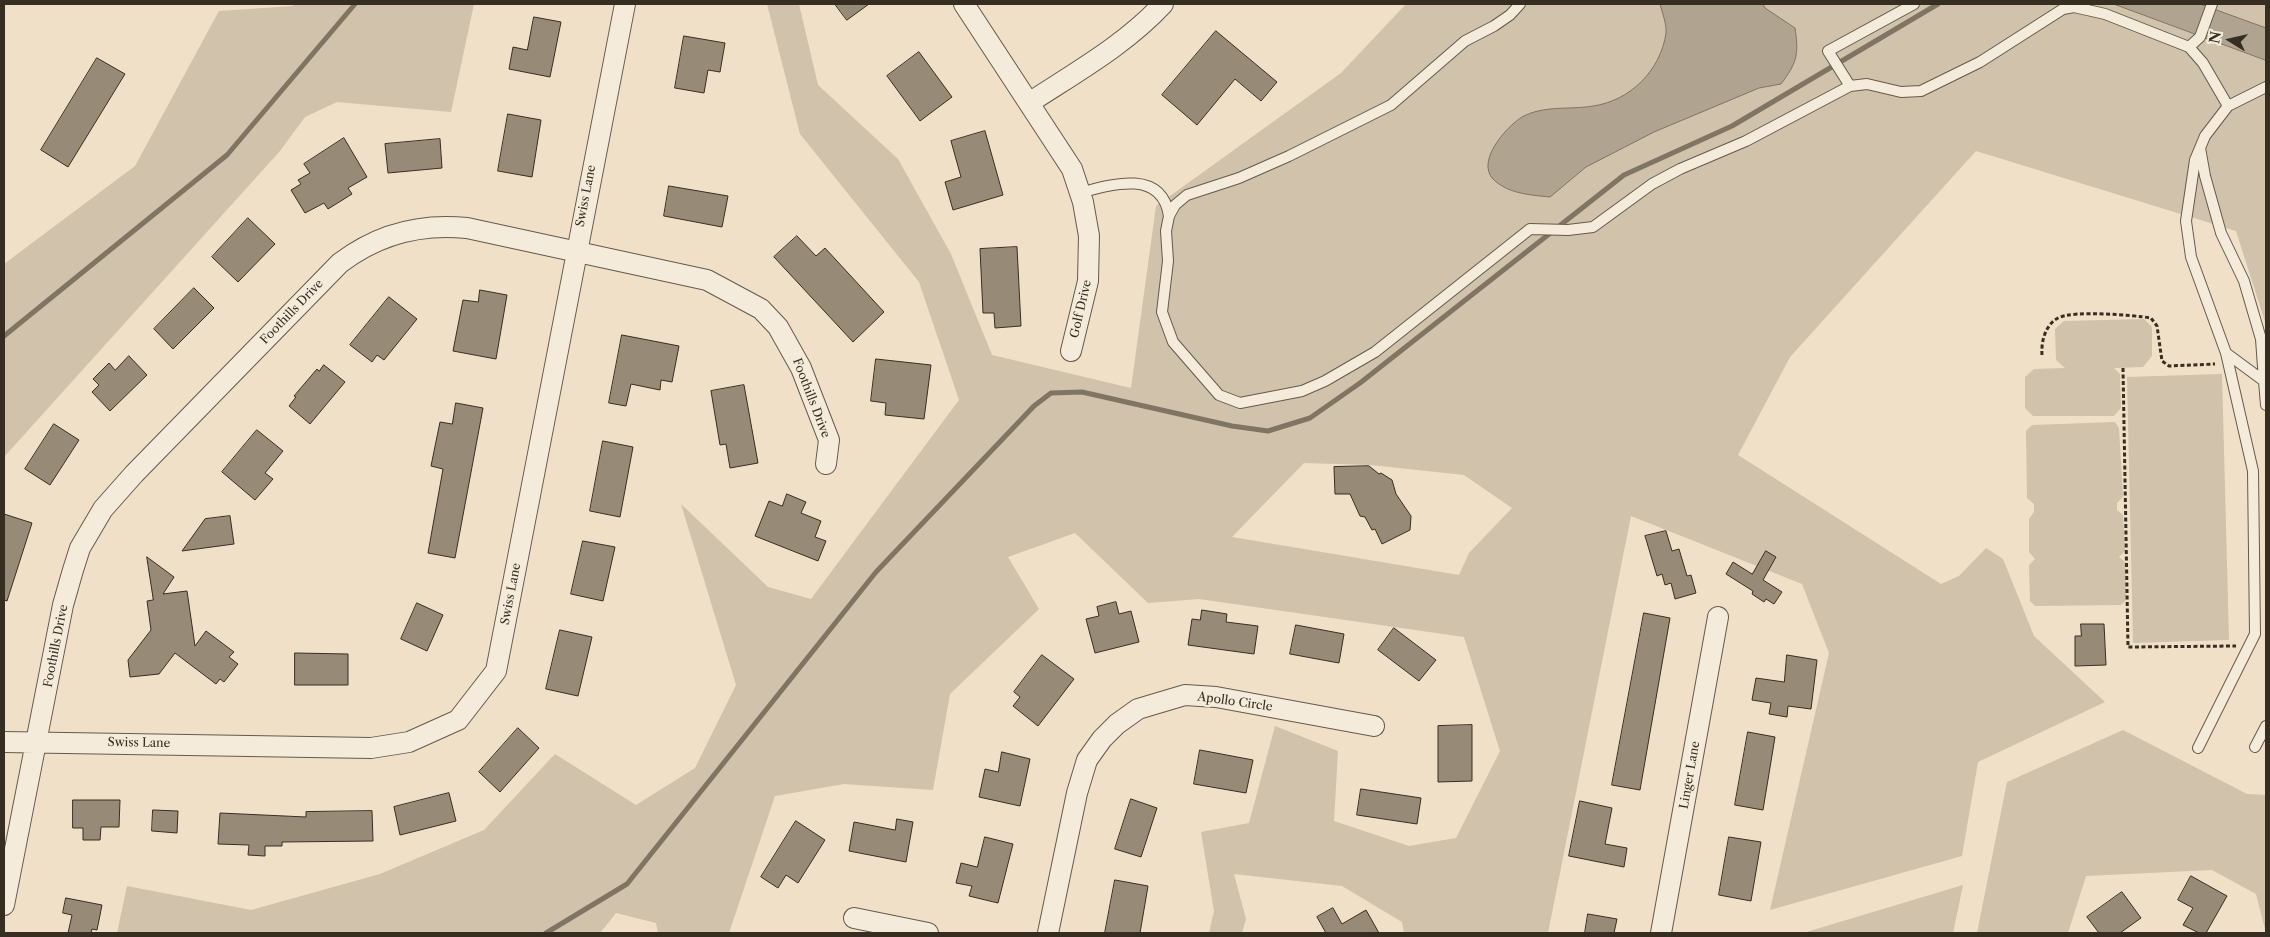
<!DOCTYPE html>
<style>
body{margin:0}
#map{position:relative;width:2270px;height:937px;overflow:hidden;background:#efe0c7;font-family:"Libre Caslon Text",serif}
canvas{display:block}
.frame{position:absolute;inset:0;border:5px solid #372e22;pointer-events:none}
.north{position:absolute;left:2205px;top:15px;width:50px;height:50px;-webkit-text-stroke:4px #f5ebdb;paint-order:stroke;rotate:280deg;font-size:14px;font-weight:700;line-height:20px;text-align:center;color:#372e22}
.north::after{content:'';display:block;margin:auto;width:18px;height:22px;background:#372e22;clip-path:polygon(50% 0,100% 100%,50% 72%,0 100%)}
</style>
<div id="map">
<canvas width="2270" height="937"></canvas>
<div class="frame"></div>
<div class="north">N</div>
</div>
<script>
const context = document.querySelector('canvas').getContext('2d');
context.lineJoin = 'round';
function paint(path, color) { context.fillStyle = color; context.fill(path, 'evenodd'); }
function stroke(path, color, width, dash) { context.strokeStyle = color; context.lineWidth = width; context.lineCap = dash ? 'butt' : 'round'; context.setLineDash(dash || []); context.stroke(path); }
function write(font, color, halo, rows, align = 'center') {
  context.font = font + ' "Libre Caslon Text",serif'; context.lineWidth = 4.5; context.setLineDash([]); context.textBaseline = 'middle'; context.strokeStyle = halo; context.fillStyle = color; for (const [text, x, y, turn = 0] of rows) {
    context.save(); context.translate(x, y); context.rotate((+turn || 0) * Math.PI / 180); context.textAlign = isNaN(turn) ? turn : align; if (halo) context.strokeText(text, 0, 0); context.fillText(text, 0, 0); context.restore();
  }
}
const green = new Path2D(`
 M293 4H474L451 112 337 102 305 117 280 151 4 457V264L135 166 219 11 293 6Z
 M767 4H799L818 85 898 159 951 254 992 355 1131 388 1156 206 1341 73 1406 4H2266V325L2236 231 1976 151 1790 357 1738 455 1941 584 1959 576 1986 548 2003 559 2034 636 2105 702 1978 762 1962 856 1770 910 1829 653 1802 584 1631 516 1548 933H1404L1402 922 1342 886 1234 874 1246 919 1242 933H1209L1214 911 1201 832 1249 823 1275 726 1338 751 1334 821 1409 846 1456 838 1500 751 1464 637 1199 599 1148 603 1075 533 1008 557 1039 609 950 694 933 790 844 784 775 796 729 933H658L656 923 616 913 600 933H117L127 886 251 910 380 874 484 830 555 754 636 805 695 768 736 685 681 504 768 587 811 599 959 400 919 282 800 134ZM1304 463 1371 465 1464 475 1512 508 1469 553 1459 575 1232 537Z
 M2144 319 2152 327V356L2143 367 2114 368 2120 374 2121 408 2114 416H2033L2025 408V377L2034 369 2065 368 2056 360 2055 329 2064 321Z
 M2222 374 2229 640 2133 643 2127 377Z
 M2115 422 2119 428 2123 497 2117 503V510L2123 515 2125 551 2119 557 2125 562 2126 600 2121 605 2035 606 2030 601 2029 565 2035 559 2029 552V519L2034 512V504L2027 498 2026 431 2032 425Z
 M2123 730 2247 794 2266 795V933L2256 894 2212 870 2086 876 2068 933H1977L2007 782Z
 M1963 885 1953 933H1803Z`);
const water = new Path2D(`
 M1660 4H1763L1765 8 1795 28C1799 54 1797 63 1781 84L1759 88 1654 132 1586 167 1550 197C1531 195 1508 194 1493 179 1476 161 1506 127 1522 117 1544 105 1569 110 1593 106 1630 101 1661 70 1666 33 1667 25 1662 12 1660 4Z
 M2114 4H2200L2266 28V60Z`);
const stream = new Path2D(`
 M4 336 227 155 355 4
 M546 933 627 884 876 572 1034 406 1051 393 1082 392 1232 426 1268 431 1310 418 1360 383 1624 175 1732 126 1938 4`);
const building = new Path2D(`
 M835 4H869L847 20Z
 M534 17 561 22 550 77 509 69 513 47 527 50Z
 M1216 31 1277 82 1261 101 1235 79 1197 125 1162 95Z
 M684 36 725 43 720 72 708 70 704 93 675 88Z
 M919 52 952 97 920 121 887 76Z
 M97 58 125 74 68 167 41 150Z
 M508 114 541 120 532 177 498 171Z
 M985 131 1003 195 953 210 945 182 961 177 951 141Z
 M344 138 367 177 348 188 352 194 328 209 324 203 305 213 291 190 301 184 298 180 310 173 304 164Z
 M440 139 442 168 388 173 385 144Z
 M669 186 728 196 722 227 664 216Z
 M248 218 275 244 238 282 212 257Z
 M797 236 816 256 825 248 884 312 853 342 774 257Z
 M1017 247 1021 326 995 328 994 313H983L980 249Z
 M194 288 214 308 173 349 154 329Z
 M480 290 507 295 496 359 453 351 463 300 478 302Z
 M389 297 417 319 384 360 377 355 372 362 350 345Z
 M622 335 679 346 672 382 661 380 660 390 631 384 626 406 609 403Z
 M129 356 147 375 110 411 92 392 99 385 93 379 109 363 115 370Z
 M876 359 931 365 924 419 885 415 886 403 871 401Z
 M324 365 345 382 310 424 289 406 296 397 294 396 317 369 319 371Z
 M744 385 758 463 730 468 726 444 720 445 711 391Z
 M456 403 483 408 455 558 428 553 443 469 431 466 440 422 452 424Z
 M54 424 79 440 50 485 25 469Z
 M257 430 283 451 265 473 273 479 255 500 222 472Z
 M603 441 633 447 620 517 590 511Z
 M1369 466 1379 474 1381 473 1392 480 1396 494 1411 516 1410 530 1382 544 1375 529 1372 530 1365 517 1360 516 1350 494H1335L1334 467Z
 M787 494 806 502 801 513 821 521 815 537 826 541 818 561 755 536 769 501 782 506Z
 M4 514 32 523 7 601 4 600Z
 M230 516 234 544 182 551 205 519Z
 M1666 531 1672 551 1679 549 1687 576 1691 575 1696 593 1675 599 1671 583 1665 585 1662 574 1657 576 1645 536Z
 M583 541 615 547 603 601 571 594Z
 M1766 551 1776 557 1763 580 1782 592 1774 604 1766 599 1764 602 1752 594 1753 591 1726 574 1733 562 1752 574Z
 M147 557 174 577 163 594 187 591 195 646 206 631 234 652 229 657 238 664 224 682 220 679 216 684 175 653 159 674 130 677 128 660 151 630 147 601 153 600Z
 M1116 602 1119 614 1131 611 1139 642 1095 653 1086 619 1099 616 1097 607Z
 M417 603 443 615 427 651 401 639Z
 M1202 610 1227 614 1226 622 1258 626 1254 654 1188 645 1192 619 1200 620Z
 M1644 613 1670 618 1640 790 1612 785Z
 M2081 624H2104L2106 665 2075 666V636H2081Z
 M1296 625 1344 634 1339 663 1290 654Z
 M1394 628 1436 660 1419 681 1378 650Z
 M560 630 592 637 578 696 546 689Z
 M295 653 348 654V685H295Z
 M1042 655 1074 679 1038 726 1013 706 1020 697 1014 692Z
 M1787 655 1817 660 1811 709 1788 706 1787 717 1769 714 1771 703 1752 700 1756 678 1784 682Z
 M1472 725V781L1438 782V726Z
 M518 728 539 748 500 792 479 772Z
 M1748 732 1775 737 1763 810 1735 805Z
 M1200 750 1253 760 1246 793 1194 784Z
 M1002 752 1030 759 1020 806 979 797 985 769 998 772Z
 M1361 789 1421 798 1417 824 1357 815Z
 M449 793 456 821 400 835 394 807Z
 M1131 799 1157 808 1141 857 1115 849Z
 M73 800H120L119 827H101L100 840H83V828H73Z
 M1580 801 1612 808 1605 844 1627 848 1624 867 1569 856Z
 M153 810 178 811 177 833 152 831Z
 M372 811 373 841 282 842V846H265V856L248 855 249 845 218 844 220 813 306 817V812Z
 M897 819 913 822 906 862 849 851 854 822 895 830Z
 M796 821 825 840 798 883 786 875 778 888 761 877Z
 M985 837 1013 844 998 903 969 896 972 886 956 883 961 863 977 867Z
 M1729 837 1761 842 1751 901 1719 895Z
 M2191 876 2227 896 2206 933H2199L2183 925 2193 908 2178 900Z
 M1115 880 1148 886 1140 933H1105Z
 M2122 892 2141 918 2120 933H2099L2087 917Z
 M66 898 102 905 97 930 92 929 91 933H68L72 915 63 913Z
 M1333 908 1342 924 1366 910 1379 933H1326L1317 917Z
 M1588 914 1617 919 1614 933H1585Z`);
const path = new Path2D(`
 M2042 355C2041 342 2045 325 2058 318 2073 310 2133 315 2151 318L2157 326 2162 361 2169 366 2215 364
 M2123 368 2128 647 2236 646`);
const lane = new Path2D(`
 M1520 4 1510 15 1494 26 1465 41 1391 105 1289 156 1239 178 1187 195 1175 205 1169 216 1166 231 1168 261 1162 312 1173 342 1219 395 1240 403 1302 391 1325 381 1375 352 1530 229 1568 230 1593 227 1652 184 1680 169 1746 141 1850 86 1867 84 1901 92 1921 91 1980 62 2063 9 2074 7 2105 14 2189 47 2203 63 2228 106
 M2189 47 2200 37 2212 4
 M1850 86 1828 51 1914 4
 M2200 148 2205 176 2221 233 2244 281 2261 339 2264 381
 M1080 193C1112 184 1162 169 1169 216
 M2226 353 2264 381 2266 405
 M2255 747 2266 726
 M2198 748 2255 634 2253 471 2226 353 2191 257 2186 221 2195 160 2205 136 2228 106 2266 87`);
const street = new Path2D(`
 M964 4 1072 169 1083 202 1089 236 1088 281 1071 351
 M1029 103C1076 72 1125 45 1163 4
 M4 742 371 748 409 742 458 720 496 671 625 4
 M4 905 63 605 73 570 80 548 103 509 134 474 340 263C378 234 419 223 467 228L707 280 761 309 778 327 801 368 829 440 826 464
 M854 918 928 933
 M1048 933 1077 793 1087 760 1102 739 1117 724 1138 709 1185 695 1216 697 1374 726
 M1661 933 1718 617`);
const streetNames = [
 ["Swiss Lane",586,196,-79],
 ["Golf Drive",1081,309,-77],
 ["Foothills Drive",292,312,-46],
 ["Foothills Drive",811,398,69],
 ["Swiss Lane",511,594,-79],
 ["Foothills Drive",56,646,-79],
 ["Apollo Circle",1235,702,8],
 ["Swiss Lane",139,743,1],
 ["Linger Lane",1690,775,-80]
];
paint(green, '#d0c2ab');
paint(water, '#b0a38f');
stroke(water, '#807463', 1);
stroke(stream, '#807463', 5);
paint(building, '#978b78');
stroke(building, '#372e22', 1);
stroke(lane, '#655a4b', 12);
stroke(street, '#655a4b', 22);
stroke(path, '#372e22', 3, [4, 2.5]);
stroke(lane, '#f5ebdb', 10);
stroke(street, '#f5ebdb', 20);
write('12px', '#372e22', '#f5ebdb', streetNames);
</script>
